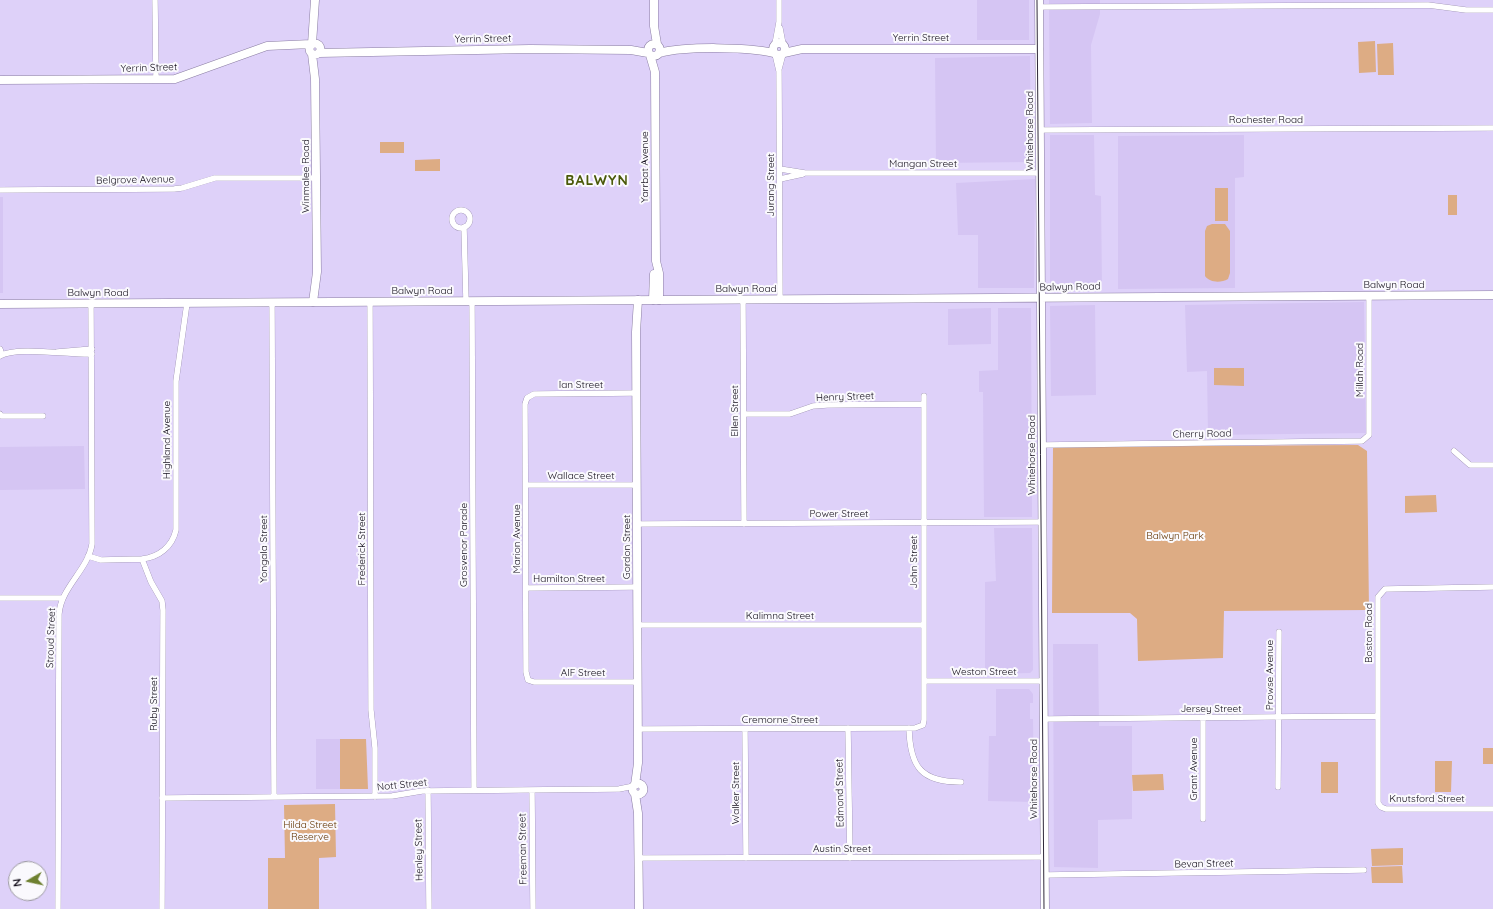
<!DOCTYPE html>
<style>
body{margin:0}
#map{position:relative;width:1493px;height:909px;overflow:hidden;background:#ded1f9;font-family:Quicksand,sans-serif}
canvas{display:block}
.north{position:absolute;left:8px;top:861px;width:40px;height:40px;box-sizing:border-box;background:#faf9fd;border:1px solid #9d9ba2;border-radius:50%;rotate:261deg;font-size:11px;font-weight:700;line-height:16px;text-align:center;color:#120d1a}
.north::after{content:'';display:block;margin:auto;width:14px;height:18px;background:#6e8030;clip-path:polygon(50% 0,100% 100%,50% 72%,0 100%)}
</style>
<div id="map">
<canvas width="1493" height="909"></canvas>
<div class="north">N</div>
</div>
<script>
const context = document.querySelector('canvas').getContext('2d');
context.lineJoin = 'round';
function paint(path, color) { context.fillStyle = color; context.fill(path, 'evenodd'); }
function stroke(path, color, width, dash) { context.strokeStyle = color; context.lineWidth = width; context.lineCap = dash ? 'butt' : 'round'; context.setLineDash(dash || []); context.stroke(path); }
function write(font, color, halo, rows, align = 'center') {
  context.font = font + ' Quicksand,sans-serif'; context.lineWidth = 4; context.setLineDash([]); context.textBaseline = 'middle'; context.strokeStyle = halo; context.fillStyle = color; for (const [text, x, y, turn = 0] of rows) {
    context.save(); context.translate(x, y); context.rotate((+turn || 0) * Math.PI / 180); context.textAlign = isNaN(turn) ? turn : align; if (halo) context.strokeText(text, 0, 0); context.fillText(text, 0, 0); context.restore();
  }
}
const built = new Path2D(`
 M977 0H1029V40H977Z
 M1049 0H1100V14L1091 45 1092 123 1050 124Z
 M1030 56 1031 162 936 163 935 58Z
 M1050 135H1094L1095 195 1101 196 1102 289H1050Z
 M1244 135V177L1235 178V288L1118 289V136Z
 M1035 179 1034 288H978V235H958L956 183Z
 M0 197H3V293H0Z
 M1364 302 1366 433 1208 435 1207 371 1187 372 1185 305Z
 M1095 305 1096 395 1051 396 1050 306Z
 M991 308V344L948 345V309Z
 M998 308H1031L1032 517H984L983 392H979V371L998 370Z
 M84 446 85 489 0 490V447Z
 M994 528H1032L1033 670 1030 673 985 674V582L996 581Z
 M1053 644H1098L1099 726H1132V819L1098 820V868L1054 867Z
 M996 689H1029L1033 694V703H1030V719H1033L1034 802 988 801 989 736H996Z
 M316 739H340V789H316Z`);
const green = new Path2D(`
 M1375 41 1376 72 1359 73 1358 42Z
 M1393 43 1394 75H1378L1377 44Z
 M380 142H404V153H380Z
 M440 159V171H415V160Z
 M1215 188H1228V221H1215Z
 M1448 195H1457V215H1448Z
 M1212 224H1225L1230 231V273L1228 279C1221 283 1210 283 1205 276V231L1207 226Z
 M1214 368H1244V386L1214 385Z
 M1358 445 1367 451 1369 610 1224 611 1223 658 1138 661 1137 619 1130 613H1052L1053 447Z
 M1436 495 1437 512 1405 513V496Z
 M340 739H366L368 789H340Z
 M1483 748H1493V764H1483Z
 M1435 761H1452L1451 792H1435Z
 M1321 762H1338V793H1321Z
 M1163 774 1164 790 1133 791 1132 775Z
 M335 804 336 857 319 858V909H268V858H285L284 805Z
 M1403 848V865L1372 866 1371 849Z
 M1402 866 1403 883H1372L1371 867Z`);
const street = new Path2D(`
 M155 0 156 79
 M1039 7 1428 5 1466 10H1493
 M780 28 783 44
 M775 44 779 22V0
 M775 54 779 71 780 299
 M779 69 783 54
 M1040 130 1493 128
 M780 169 805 173H1040
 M780 179 803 174
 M0 190 174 189 182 188 215 178H316
 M452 219a9 9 0 1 1 18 0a9 9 0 1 1-18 0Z
 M464 227 466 301
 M743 299 744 524
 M370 301 371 710 375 748V797
 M472 301 474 790
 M272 302 274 797
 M0 349 2 355
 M57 352 92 349
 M0 356C16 346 70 355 92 354
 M636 393 534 394 527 398 525 404 526 672 528 680 534 682H637
 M0 414 1 416H43
 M744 414H790L813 406 827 405 924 404
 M1042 445 1362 441 1369 435V295
 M1454 451 1470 465H1493
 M526 485H636
 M636 524 1042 522
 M88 556 101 560 142 559 151 582 162 601 163 610 162 909
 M142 559C159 557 172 547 176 530V381L187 303
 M1493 587 1385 589 1378 597V803L1381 807 1386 809H1493
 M526 588 637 587
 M0 598H63
 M637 625H923
 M924 681H1044
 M1203 718V819
 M1044 719 1378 716
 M848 728 850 858
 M909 728C910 767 921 782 961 782
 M638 729 915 728 923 725 924 720V396
 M745 729 746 858
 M1278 787 1279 632
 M428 790 429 909
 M532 790 533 909
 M162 798 392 796 422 791 619 789 634 786
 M639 858 1045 857
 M1045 875 1364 870
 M58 909 59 614C61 587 88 570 92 544L91 303`);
const secondary = new Path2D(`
 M654 0V26L657 44
 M773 49a6 6 0 1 1 12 0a6 6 0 1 1-12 0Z
 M309.5 49a5.5 5.5 0 1 1 11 0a5.5 5.5 0 1 1-11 0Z
 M648 50a6 6 0 1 1 12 0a6 6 0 1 1-12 0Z
 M312 44 315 0
 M319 53 530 49 631 50 648 53
 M659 53C687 46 746 47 774 53
 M784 53 802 49H1039
 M312 54 315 79 317 272 313 302
 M650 55 655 72 656 261 659 273V300
 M0 80 175 79 267 46 311 44
 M653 300 654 274
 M632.5 789a5.5 5.5 0 1 1 11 0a5.5 5.5 0 1 1-11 0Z
 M635 785 638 763 636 332 638 300
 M635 794 638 813 639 909`);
const primary = new Path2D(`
 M1039 0 1045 909
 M0 304 1493 295`);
const tram = new Path2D(`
 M1037 0 1044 909`);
const streetNames = [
 ["Yerrin Street",921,38],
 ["Yerrin Street",483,39,-1],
 ["Yerrin Street",149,68,-2],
 ["Rochester Road",1266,120],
 ["Whitehorse Road",1030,131,-90],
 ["Mangan Street",923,164],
 ["Yarrbat Avenue",645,167,-90],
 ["Winmalee Road",306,176,-90],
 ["Belgrove Avenue",135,180,-1],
 ["Jurang Street",771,185,-90],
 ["Balwyn Road",1394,285],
 ["Balwyn Road",1070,287,-1],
 ["Balwyn Road",746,289],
 ["Balwyn Road",422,291],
 ["Balwyn Road",98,293],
 ["Millah Road",1360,370,-90],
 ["Ian Street",581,385],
 ["Henry Street",845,397,-2],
 ["Ellen Street",735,411,-90],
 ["Cherry Road",1202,434,-1],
 ["Highland Avenue",167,440,-90],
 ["Whitehorse Road",1032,455,-90],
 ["Wallace Street",581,476],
 ["Power Street",839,514],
 ["Marion Avenue",517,539,-90],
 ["Grosvenor Parade",464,545,-90],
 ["Gordon Street",627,547,-90],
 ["Yongala Street",264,549,-90],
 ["Frederick Street",362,549,-90],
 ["John Street",914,562,-90],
 ["Hamilton Street",569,579],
 ["Kalimna Street",780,616],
 ["Boston Road",1369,633,-90],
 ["Stroud Street",51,638,-88],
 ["Weston Street",984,672],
 ["AIF Street",583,673],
 ["Prowse Avenue",1270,675,-90],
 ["Ruby Street",154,704,-90],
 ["Jersey Street",1211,709],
 ["Cremorne Street",780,720],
 ["Grant Avenue",1194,769,-90],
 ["Whitehorse Road",1034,779,-90],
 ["Nott Street",402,785,-6],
 ["Walker Street",736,793,-90],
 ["Edmond Street",840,793,-91],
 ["Knutsford Street",1427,799],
 ["Freeman Street",523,849,-91],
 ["Austin Street",842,849],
 ["Henley Street",419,850,-91],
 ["Bevan Street",1204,864,-1]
];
const parkNames = [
 ["Balwyn Park",1175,536],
 ["Hilda Street",310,825],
 ["Reserve",310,837]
];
const districtNames = [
 ["BALWYN",597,181]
];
paint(built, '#d5c5f3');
paint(green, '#ddac84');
stroke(street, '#8a7da2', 6);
stroke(secondary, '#8a7da2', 9);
stroke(primary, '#8a7da2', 9);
stroke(street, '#fff', 5.5);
stroke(secondary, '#fff', 8);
stroke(primary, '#fff', 8);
stroke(tram, '#2f2939', 1);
write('10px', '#120d1a', '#faf9fd', streetNames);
write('10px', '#633400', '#faf9fd', parkNames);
context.letterSpacing = '1px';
write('bold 14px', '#4a5909', '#faf9fd', districtNames);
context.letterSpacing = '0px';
</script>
